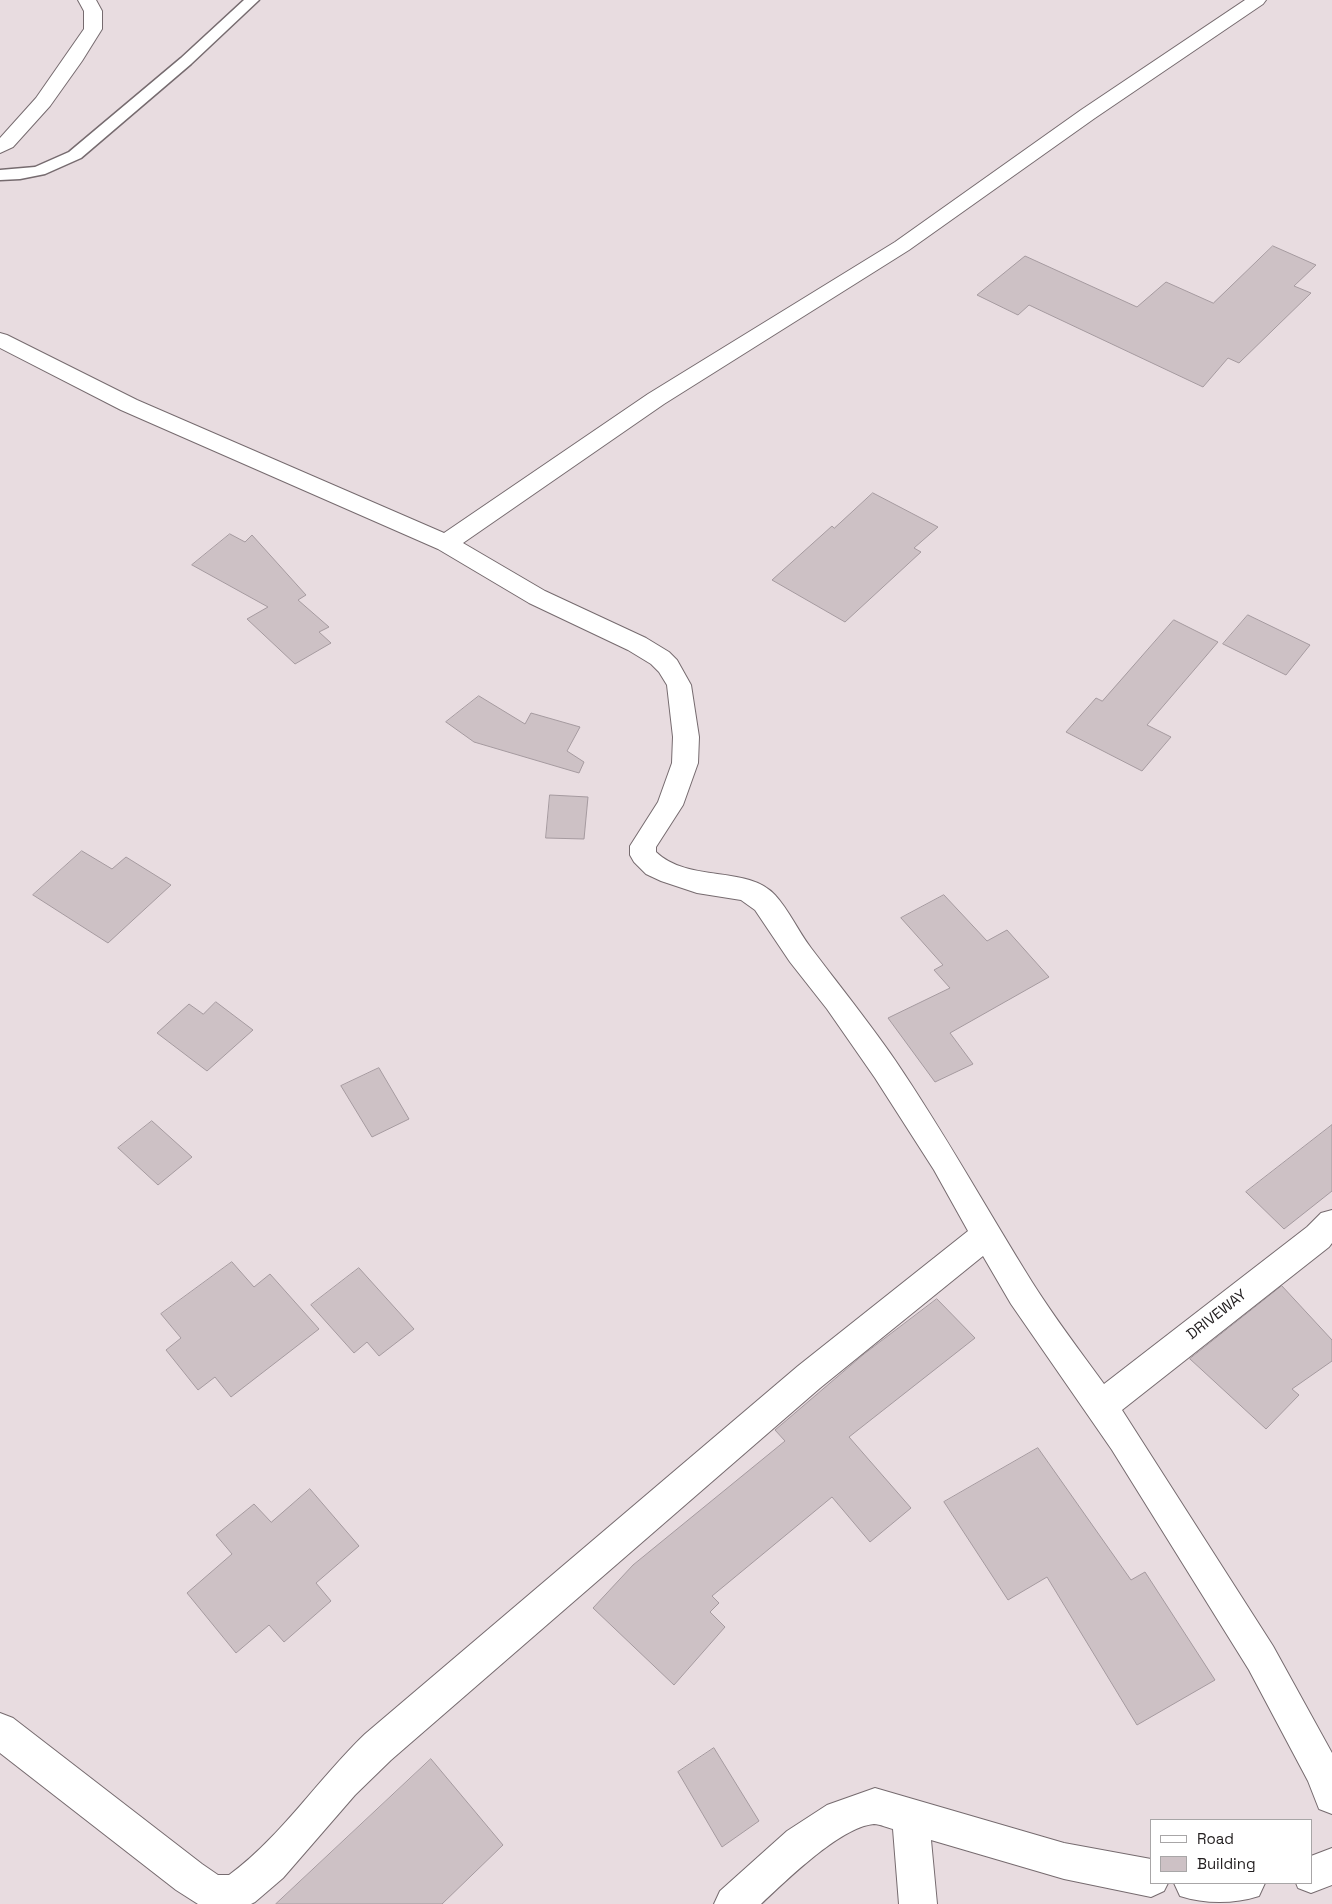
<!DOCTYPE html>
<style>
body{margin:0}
#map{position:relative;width:1332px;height:1904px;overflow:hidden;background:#e8dce0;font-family:"Space Grotesk",sans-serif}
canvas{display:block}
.legend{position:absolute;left:1150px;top:1819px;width:162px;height:65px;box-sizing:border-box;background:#fff;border:1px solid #a8a6a7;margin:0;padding:6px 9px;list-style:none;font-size:15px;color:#252122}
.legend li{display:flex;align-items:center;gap:10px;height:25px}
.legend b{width:25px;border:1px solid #a8a6a7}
</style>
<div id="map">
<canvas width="1332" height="1904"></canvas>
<ul class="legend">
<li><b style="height:6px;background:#fff"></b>Road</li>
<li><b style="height:14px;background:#cdc1c5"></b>Building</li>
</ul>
</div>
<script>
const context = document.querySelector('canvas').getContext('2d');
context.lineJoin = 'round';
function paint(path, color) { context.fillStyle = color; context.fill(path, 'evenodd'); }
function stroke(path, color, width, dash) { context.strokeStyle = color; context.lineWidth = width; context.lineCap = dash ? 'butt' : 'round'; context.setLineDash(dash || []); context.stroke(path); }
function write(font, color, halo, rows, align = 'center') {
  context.font = font + ' "Space Grotesk",sans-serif'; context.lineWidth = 4.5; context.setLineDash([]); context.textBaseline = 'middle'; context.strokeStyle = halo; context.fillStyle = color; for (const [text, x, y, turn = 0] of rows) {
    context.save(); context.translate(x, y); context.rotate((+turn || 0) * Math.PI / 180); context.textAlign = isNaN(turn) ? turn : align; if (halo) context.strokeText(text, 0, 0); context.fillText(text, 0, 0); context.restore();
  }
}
const building = new Path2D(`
 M1273 246 1316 265 1294 286 1311 293 1239 363 1228 358 1203 387 1029 305 1018 315 977 295 1025 256 1137 307 1166 282 1213 303Z
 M873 493 938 527 914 548 921 552 845 622 772 580 832 526 834 528Z
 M230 534 245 542 252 535 306 595 298 600 329 627 319 632 331 643 295 664 247 619 268 607 192 565Z
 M1248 615 1310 645 1286 675 1223 644Z
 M1174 620 1218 642 1147 725 1171 737 1142 771 1066 732 1096 698 1102 701Z
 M479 696 525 724 531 713 580 727 567 751 584 762 579 773 474 742 446 722Z
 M550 795 588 797 584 839 546 838Z
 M82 851 112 869 126 857 171 885 108 943 33 895Z
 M944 895 987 941 1007 930 1049 977 950 1033 973 1064 935 1082 888 1018 950 988 934 970 943 965 901 918Z
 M216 1002 253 1030 207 1071 157 1033 189 1004 203 1014Z
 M379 1068 409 1119 372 1137 341 1086Z
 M152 1121 192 1157 158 1185 118 1148Z
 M1332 1125V1191L1284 1229 1246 1192Z
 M232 1262 254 1287 270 1274 319 1329 231 1397 215 1377 198 1390 166 1350 181 1338 161 1314Z
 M359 1268 414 1329 379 1356 367 1342 354 1353 311 1305Z
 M1282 1286 1332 1340V1361L1292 1389 1299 1395 1266 1429 1190 1359Z
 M937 1299 975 1338 849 1437 911 1508 870 1542 832 1497 712 1596 719 1603 710 1612 725 1627 674 1685 593 1608 633 1565 785 1441 775 1430 864 1354Z
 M1038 1448 1131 1580 1145 1572 1215 1680 1137 1725 1047 1577 1008 1600 944 1502Z
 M310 1489 359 1546 316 1583 331 1601 284 1642 269 1625 236 1653 187 1593 232 1554 216 1535 254 1504 271 1522Z
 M714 1748 759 1821 722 1847 678 1772Z
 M431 1759 503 1845 442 1904H276Z`);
const lane = new Path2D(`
 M244 0H259L191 64 81 158 45 174 20 179 0 180V170L35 167 69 152 181 58Z`);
const street = new Path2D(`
 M78 0H96L102 11V29L82 61 50 106 13 147 0 153V138L36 98 84 29V11Z
 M1245 0H1266L1263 4 1095 118 909 250 664 404 463 543 545 591 646 638 669 652 677 660 691 685 699 737 698 763 683 805 656 847V852C688 883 748 865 775 895 789 910 798 931 811 948 839 985 868 1021 895 1060 944 1132 986 1208 1032 1282 1054 1317 1080 1351 1104 1384L1307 1227 1321 1213 1332 1210V1243L1329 1247 1122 1410 1273 1646 1332 1753V1814L1319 1809 1308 1781 1249 1670 1112 1450 1011 1304 983 1256 820 1388 391 1760 355 1795 283 1878 255 1902 251 1904H198L176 1890 0 1753V1713L13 1718 202 1864 218 1875H229C281 1837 318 1779 365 1734L798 1366 968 1231 934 1170 875 1078 827 1009 790 962 755 910 741 900 697 893 661 881 646 874 634 862 630 855V846L658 802 672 763 673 737 667 685 659 672 651 664 628 650 529 603 438 549 121 410 0 348V333L7 335 137 400 444 533 648 394 895 242 1081 110Z
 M875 1788 1064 1843 1151 1859V1883H1168L1164 1891 1151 1897 1064 1879 931 1840 937 1904H899L893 1829C888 1828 880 1824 874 1824 840 1827 786 1881 761 1904H714L720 1891 787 1831 827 1805Z
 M1332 1848V1885L1311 1893 1298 1888 1296 1883H1311V1856Z
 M1174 1883H1265L1259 1896C1234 1904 1205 1904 1180 1896Z`);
const streetNames = [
 ["DRIVEWAY",1217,1315,-38]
];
paint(building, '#cdc1c5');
stroke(building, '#a59a9f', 1);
stroke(lane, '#766b6f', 3);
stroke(street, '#766b6f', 2);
paint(lane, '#fff');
paint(street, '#fff');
write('15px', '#252122', '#fff', streetNames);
</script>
